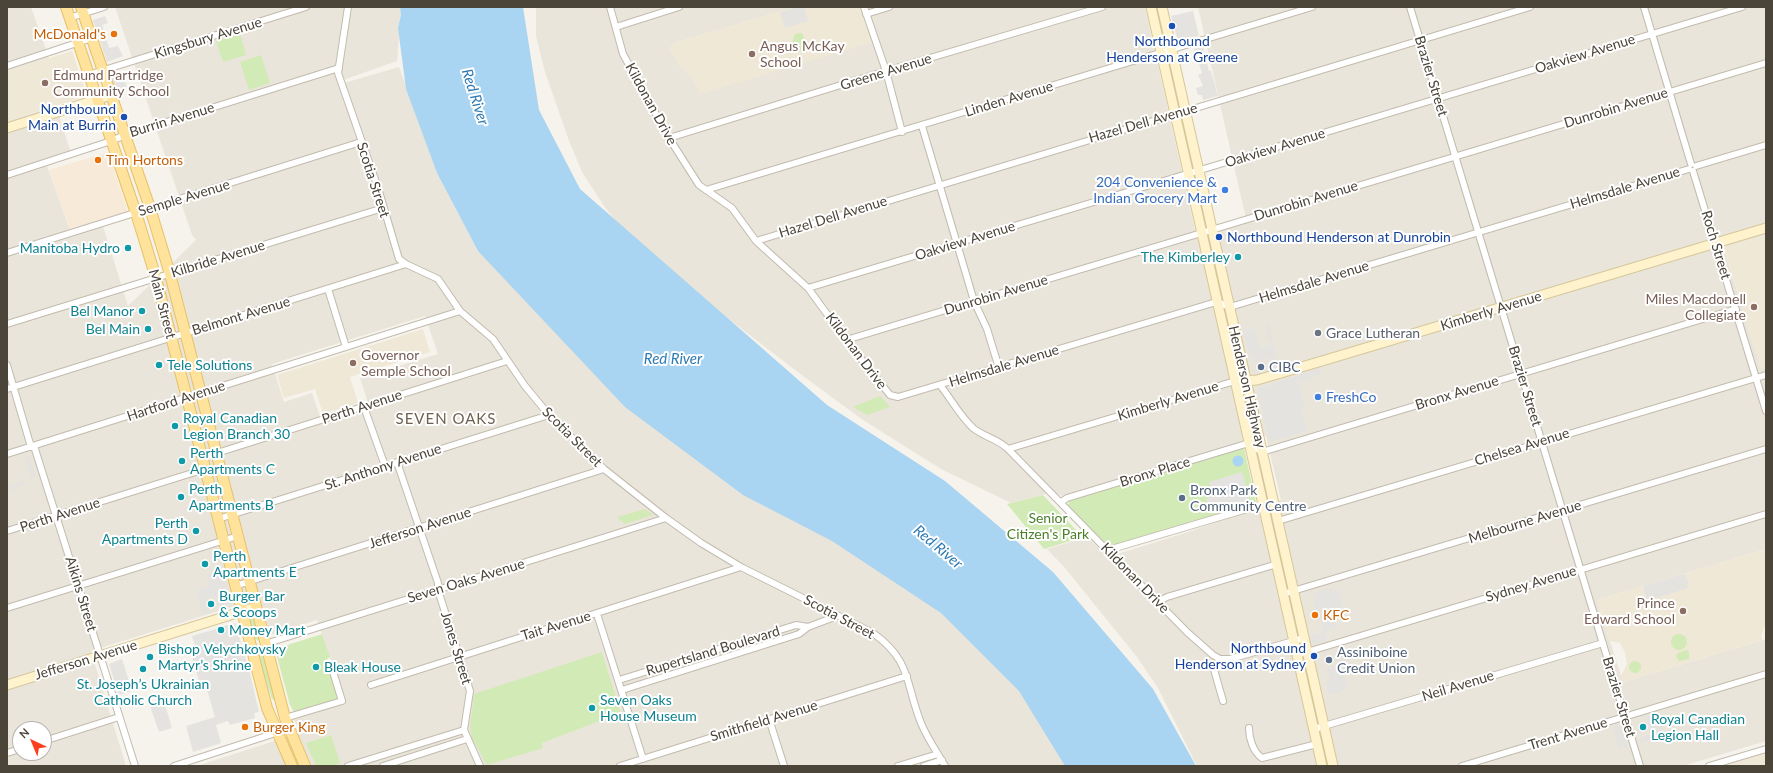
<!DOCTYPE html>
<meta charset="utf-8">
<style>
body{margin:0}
#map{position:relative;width:1773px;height:773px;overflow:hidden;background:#f6f3ec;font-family:Lato,sans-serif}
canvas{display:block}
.frame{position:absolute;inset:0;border:8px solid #4b4439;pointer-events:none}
.north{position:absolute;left:12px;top:721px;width:40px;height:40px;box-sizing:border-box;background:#fff;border:1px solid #b7b4b0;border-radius:50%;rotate:316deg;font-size:11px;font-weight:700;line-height:16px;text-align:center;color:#4b4439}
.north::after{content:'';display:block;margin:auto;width:14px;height:18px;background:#fc3f1d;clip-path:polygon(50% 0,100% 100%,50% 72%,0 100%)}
</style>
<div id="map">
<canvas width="1773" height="773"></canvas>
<div class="frame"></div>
<div class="north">N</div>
</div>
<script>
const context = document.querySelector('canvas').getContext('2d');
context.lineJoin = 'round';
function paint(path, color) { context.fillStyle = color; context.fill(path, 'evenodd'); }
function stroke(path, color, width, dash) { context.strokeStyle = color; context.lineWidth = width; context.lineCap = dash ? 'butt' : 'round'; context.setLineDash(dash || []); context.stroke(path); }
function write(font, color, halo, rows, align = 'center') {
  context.font = font + ' Lato,sans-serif'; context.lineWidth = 4; context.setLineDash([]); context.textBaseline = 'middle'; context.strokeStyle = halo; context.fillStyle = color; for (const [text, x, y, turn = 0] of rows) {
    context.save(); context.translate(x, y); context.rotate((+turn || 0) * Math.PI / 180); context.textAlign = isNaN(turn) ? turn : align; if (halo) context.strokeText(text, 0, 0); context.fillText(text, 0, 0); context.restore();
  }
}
const residential = new Path2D(`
 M7 7H31L49 58 7 71Z
 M115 7H400L401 15 398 28 399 34 397 61 343 80 344 83 399 67 437 173 478 251 852 536 1006 664 1084 766H197L299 733 294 719 345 703 317 620 270 635 260 598 91 651 126 766H7V121L56 106 72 156 46 163 71 233 102 223 128 306 196 240 192 235ZM425 316 438 354 360 378 370 410 323 425 312 393 284 402 272 364ZM602 652 621 713 541 743ZM20 729H44V753H20Z
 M536 7H795L674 43 669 50 682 68 692 77 873 42 862 7H1145L1195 230 1246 219 1198 7H1766V235L1724 248 1761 368 1766 367V549L1597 600 1623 682 1766 639V741L1683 766H1197L1158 688 1137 657 1065 568 1047 549 1087 537 1108 557 1188 532 1281 500 1266 436 1066 496 1046 494 1011 503 941 469 863 420 803 376 721 313 626 234 604 206 582 172 568 138 545 72 536 36Z`);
const commercial = new Path2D(`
 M108 152 129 215 71 233 49 170Z`);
const education = new Path2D(`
 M795 7H862L873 42 700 94 692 77 682 68 669 50 674 43Z
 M72 51 87 96 7 121V71Z
 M1766 235V367L1761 369 1724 247Z
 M423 329 430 352 350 377 358 403 323 414 315 389 284 398 277 375Z
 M1766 549V622L1761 636 1762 640 1623 682 1621 676 1627 664 1625 653 1620 643 1610 641 1597 600Z
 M1766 752V766H1720Z`);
const green = new Path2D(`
 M801 33 803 34 805 48 803 52 795 50 792 43 795 34Z
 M240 34 246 55 223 62 216 41Z
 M261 55 270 83 249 90 240 62Z
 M880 396 890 407 867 415 853 407Z
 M1244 448 1256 502 1110 547 1106 545 1068 505 1069 501Z
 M1043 495 1078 532 1083 537 1044 549 1007 504Z
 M645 509 653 515 625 524 617 517Z
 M250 614 253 617 259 639 258 641 253 637 248 617Z
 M322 634 330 657 327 659 339 693 337 701 295 714 290 705 275 649Z
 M1671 642a8 8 0 1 1 16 0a8 8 0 1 1-16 0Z
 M261 646 267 663 277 701 272 699 255 648Z
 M1687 650 1689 652V659L1680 661 1678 660 1676 656 1678 653Z
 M602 652 621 713 542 743 543 748 487 765 472 738 470 728 474 694Z
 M1303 658 1317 717 1313 705Z
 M1629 667a6 6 0 1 1 12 0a6 6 0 1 1-12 0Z
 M331 735 340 763 333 766H316L306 743Z`);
const parking = new Path2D(`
 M797 7H804L808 21 785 28 780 12Z
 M1193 11 1199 36 1178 41 1171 16Z
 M105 16 108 23 102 25 109 48 118 46 123 56 107 62 93 20Z
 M1203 46 1209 71H1211L1218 96 1203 100 1202 95H1198L1196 88 1203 86 1198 75 1202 73 1194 49Z
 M122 72 127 87 114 91 109 76Z
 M1269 324 1273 342 1269 343 1265 325Z
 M1251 328 1252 330 1255 329 1260 348 1273 344 1279 366 1272 368 1270 358 1255 362 1254 358H1250L1243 330Z
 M1319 368 1322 374 1298 383 1305 409 1301 410 1308 431 1269 442 1257 389Z
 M29 456 35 477 31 478 25 457Z
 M1242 472 1250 500 1210 511 1206 498 1213 496 1209 482Z
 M24 481 25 485 7 491V487Z
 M223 570 231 600 226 608 219 610 215 596 204 599 209 613 203 615 197 590 209 586 207 575Z
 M1684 574 1689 583 1687 584 1688 588 1647 601 1643 586Z
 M1330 588 1332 592 1339 590 1343 607 1332 609 1336 628 1325 632 1328 640 1313 644 1310 636 1323 632 1319 611 1316 608H1314L1313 602 1316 601V592Z
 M235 623 249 669 259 712 254 713 255 718 230 725 228 721 216 725 221 743 193 752 186 726 215 717 205 683 200 684 192 657 198 655 192 636Z
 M1343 649 1346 663 1341 664 1337 650Z
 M122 659 132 691 119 695 109 664Z
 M1342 664 1343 666 1345 665 1347 671 1344 672 1347 688 1338 693 1328 694 1326 682 1330 681 1327 669Z
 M164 701 172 728 159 732 150 706Z
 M1658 713 1664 736 1641 743 1640 738 1651 735 1646 716Z
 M1620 724 1627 747 1619 749 1612 726Z`);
const water = new Path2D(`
 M400 7H523L539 110 580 189 827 405 945 481 1053 572 1153 689 1196 766H1065L1019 691 941 613 832 541 743 495 625 407 478 251 437 173 406 89 398 28 401 15Z
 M1232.5 461a5.5 5.5 0 1 1 11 0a5.5 5.5 0 1 1-11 0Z`);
const street = new Path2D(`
 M348 7 338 73 378 188 399 259 406 264 438 279 460 311 493 339 525 386 549 415 604 469 666 518 701 543 741 567 873 633C912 661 905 683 921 723 927 738 937 752 945 766
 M610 7 623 54 669 138 699 185 732 208 756 241 808 288 846 340 890 395 898 397 1213 303 1217 302 1230 307 1263 297 1689 169
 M864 7 886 71 902 132
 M1410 7 1640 766
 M1644 7 1691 164
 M866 14 889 7
 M69 18 104 7
 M616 27 679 7
 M7 66 92 38
 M88 75 306 7
 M922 126 974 301 987 329 999 368
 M669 138 886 71 1102 7
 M1696 166 1766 145
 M1693 171 1766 411
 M7 175 111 141 125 135 339 68
 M706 190 1312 7
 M756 241 1530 7
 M7 253 361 142
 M808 288 1742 7
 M328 289 346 347
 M7 324 383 208
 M846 340 1766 63
 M7 365 31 447
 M940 385C951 399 960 416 973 428 984 437 998 439 1008 449L1187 632 1213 655 1220 659H1230L1304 638
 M7 389 406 264
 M364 407 385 466
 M34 446 135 766
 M1008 449 1235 381
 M217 453 507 361
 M7 454 460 311
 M397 462 438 583V590L470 691 464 730 480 766
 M1061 502 1067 498 1249 443 1262 452 1736 309
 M218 519 549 415
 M1278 521 1766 375
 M7 531 205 469
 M1110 552 1115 548 1274 501
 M235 586 604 469
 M1283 594 1766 449
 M1158 602 1167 597 1277 564
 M7 608 238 536
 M597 614 643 759
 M265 644 666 518
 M1297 655 1766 514
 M1220 659 1219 664 1213 666 1223 701
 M619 680 796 625 808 627
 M371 685 741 567
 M622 690 799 634 808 627 837 616
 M285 718 342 701 331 665
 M769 719 784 766
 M1249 728C1249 738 1253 752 1262 758L1317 744
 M1314 729 1603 643
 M44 741 119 717
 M7 753 20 749
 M174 766 288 729
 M348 766 464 730
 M383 766 467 739
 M620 766 907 676
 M898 766 938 754
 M924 766 942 760
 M1462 766 1766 674
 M1709 766 1766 749`);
const secondary = new Path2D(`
 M1151 7 1322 766
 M1162 7 1333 766
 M7 128 111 95
 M1242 381 1257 380 1322 361 1766 228
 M7 685 256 607`);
const primary = new Path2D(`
 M66 7 136 213 156 278 267 708 292 766
 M81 7 150 208 170 274 285 718 305 766`);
const markers = [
 [1172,26,4,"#1a4fb4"],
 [114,34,4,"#e8710a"],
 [752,54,4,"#8d6e63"],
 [45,83,4,"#8d6e63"],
 [124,117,4,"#1a4fb4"],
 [98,160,4,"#e8710a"],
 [1225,190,4,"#3f7fe0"],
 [1219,237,4,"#1a4fb4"],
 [128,248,4,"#0f9aa8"],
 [1238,257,4,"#0f9aa8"],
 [1754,307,4,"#8d6e63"],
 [142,311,4,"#0f9aa8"],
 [148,329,4,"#0f9aa8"],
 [1318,333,4,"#6b7280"],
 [353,363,4,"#8d6e63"],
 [159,365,4,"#0f9aa8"],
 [1261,367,4,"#5c6f8a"],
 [1318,397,4,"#3f7fe0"],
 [175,426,4,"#0f9aa8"],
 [182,461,4,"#0f9aa8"],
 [181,497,4,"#0f9aa8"],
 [1182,498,4,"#5c6f8a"],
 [196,531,4,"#0f9aa8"],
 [205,564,4,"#0f9aa8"],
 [211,604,4,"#0f9aa8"],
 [1683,611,4,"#8d6e63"],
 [1315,615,4,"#e8710a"],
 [221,630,4,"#0f9aa8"],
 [1314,656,4,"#1a4fb4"],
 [150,657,4,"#0f9aa8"],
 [1329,660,4,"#5c6f8a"],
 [316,667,4,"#0f9aa8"],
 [143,669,4,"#0f9aa8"],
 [592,708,4,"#0f9aa8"],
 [245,727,4,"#e8710a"],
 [1643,727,4,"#0f9aa8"]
];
const foodNames = [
 ["McDonald's",106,34,"right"],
 ["Tim Hortons",106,160],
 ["KFC",1323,615],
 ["Burger King",253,727]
];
const streetNames = [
 ["Kingsbury Avenue",208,38,-17],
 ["Oakview Avenue",1585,54,-17],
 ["Greene Avenue",886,72,-17],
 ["Brazier Street",1431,76,73],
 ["Linden Avenue",1009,99,-17],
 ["Kildonan Drive",651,104,61],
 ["Dunrobin Avenue",1616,108,-17],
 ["Burrin Avenue",172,120,-17],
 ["Hazel Dell Avenue",1143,123,-16],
 ["Oakview Avenue",1275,148,-17],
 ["Scotia Street",373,180,72],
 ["Helmsdale Avenue",1625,188,-17],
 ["Semple Avenue",184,198,-17],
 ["Dunrobin Avenue",1306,201,-17],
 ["Hazel Dell Avenue",833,217,-17],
 ["Oakview Avenue",965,241,-17],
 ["Roch Street",1716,245,73],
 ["Kilbride Avenue",218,259,-17],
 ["Helmsdale Avenue",1314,282,-17],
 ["Dunrobin Avenue",996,295,-17],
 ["Main Street",162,304,75],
 ["Kimberly Avenue",1491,311,-17],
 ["Belmont Avenue",241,316,-17],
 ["Kildonan Drive",856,351,53],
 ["Helmsdale Avenue",1004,366,-17],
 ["Brazier Street",1525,386,73],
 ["Henderson Highway",1247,387,77],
 ["Bronx Avenue",1457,393,-17],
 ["Hartford Avenue",176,401,-18],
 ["Kimberly Avenue",1168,401,-17],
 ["Perth Avenue",362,407,-18],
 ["Scotia Street",572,437,45],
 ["Chelsea Avenue",1522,447,-17],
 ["St. Anthony Avenue",383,467,-18],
 ["Bronx Place",1155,472,-17],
 ["Perth Avenue",60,515,-18],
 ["Melbourne Avenue",1525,522,-17],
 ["Jefferson Avenue",420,528,-18],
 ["Kildonan Drive",1135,578,46],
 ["Seven Oaks Avenue",466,581,-17],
 ["Sydney Avenue",1531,584,-17],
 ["Aikins Street",81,594,73],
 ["Scotia Street",839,617,28],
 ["Tait Avenue",556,626,-17],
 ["Jones Street",456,648,73],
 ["Rupertsland Boulevard",713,651,-17],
 ["Jefferson Avenue",86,660,-17],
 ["Neil Avenue",1458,686,-17],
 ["Brazier Street",1619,697,73],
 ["Smithfield Avenue",764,721,-17],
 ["Trent Avenue",1568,734,-17]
];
const transitNames = [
 ["Northbound",1172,41,"center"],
 ["Henderson at Greene",1172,57,"center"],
 ["Northbound",116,109],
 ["Main at Burrin",116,125],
 ["Northbound Henderson at Dunrobin",1227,237,"left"],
 ["Northbound",1306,648],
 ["Henderson at Sydney",1306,664]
];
const educationNames = [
 ["Angus McKay",760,46],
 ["School",760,62],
 ["Edmund Partridge",53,75],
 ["Community School",53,91],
 ["Miles Macdonell",1746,299,"right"],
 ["Collegiate",1746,315,"right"],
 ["Governor",361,355],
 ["Semple School",361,371],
 ["Prince",1675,603,"right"],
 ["Edward School",1675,619,"right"]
];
const shopNames = [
 ["204 Convenience &",1217,182],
 ["Indian Grocery Mart",1217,198],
 ["FreshCo",1326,397,"left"]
];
const cultureNames = [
 ["Manitoba Hydro",120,248,"right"],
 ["The Kimberley",1230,257,"right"],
 ["Bel Manor",134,311,"right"],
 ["Bel Main",140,329,"right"],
 ["Tele Solutions",167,365],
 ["Royal Canadian",183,418],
 ["Legion Branch 30",183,434],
 ["Perth",190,453],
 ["Apartments C",190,469],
 ["Perth",189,489],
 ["Apartments B",189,505],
 ["Perth",188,523,"right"],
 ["Apartments D",188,539,"right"],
 ["Perth",213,556],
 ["Apartments E",213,572],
 ["Burger Bar",219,596],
 ["& Scoops",219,612],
 ["Money Mart",229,630],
 ["Bishop Velychkovsky",158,649],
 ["Martyr’s Shrine",158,665],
 ["Bleak House",324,667],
 ["St. Joseph’s Ukrainian",143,684,"center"],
 ["Catholic Church",143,700,"center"],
 ["Seven Oaks",600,700],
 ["House Museum",600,716],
 ["Royal Canadian",1651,719],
 ["Legion Hall",1651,735]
];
const worshipNames = [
 ["Grace Lutheran",1326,333]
];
const serviceNames = [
 ["CIBC",1269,367],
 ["Bronx Park",1190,490],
 ["Community Centre",1190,506],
 ["Assiniboine",1337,652],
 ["Credit Union",1337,668]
];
const parkNames = [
 ["Senior",1048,518],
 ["Citizen's Park",1048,534]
];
const waterNames = [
 ["Red River",475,97,72],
 ["Red River",673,359],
 ["Red River",938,547,40]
];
const neighbourhoodNames = [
 ["SEVEN OAKS",446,419]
];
paint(residential, '#eae5da');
paint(commercial, '#f7ead8');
paint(education, '#efe8d6');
paint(green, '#d2eab5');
paint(parking, '#e5e3e0');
paint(water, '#a9d4f2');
stroke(street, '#c2bbae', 8);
stroke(secondary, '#d6c79b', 11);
stroke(primary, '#e6c16a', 12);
stroke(street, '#fff', 6);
stroke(secondary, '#fff3cd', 9);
stroke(primary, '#ffe39c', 10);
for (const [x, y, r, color] of markers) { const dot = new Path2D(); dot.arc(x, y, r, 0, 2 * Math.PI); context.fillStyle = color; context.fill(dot); stroke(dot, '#fff', 1.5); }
write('14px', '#c56008', '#fff', foodNames, 'left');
write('14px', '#4b4439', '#fff', streetNames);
write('14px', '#164399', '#fff', transitNames, 'right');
write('14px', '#785e54', '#fff', educationNames, 'left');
write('14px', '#366cbe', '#fff', shopNames, 'right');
write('14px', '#0d838f', '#fff', cultureNames, 'left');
write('14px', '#5b616d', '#fff', worshipNames, 'left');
write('14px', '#4e5e75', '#fff', serviceNames, 'left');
write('14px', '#4a7f2a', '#fff', parkNames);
write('italic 15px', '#2e7ab2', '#fff', waterNames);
context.letterSpacing = '1px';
write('15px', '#6e6250', '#fff', neighbourhoodNames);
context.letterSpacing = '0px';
</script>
